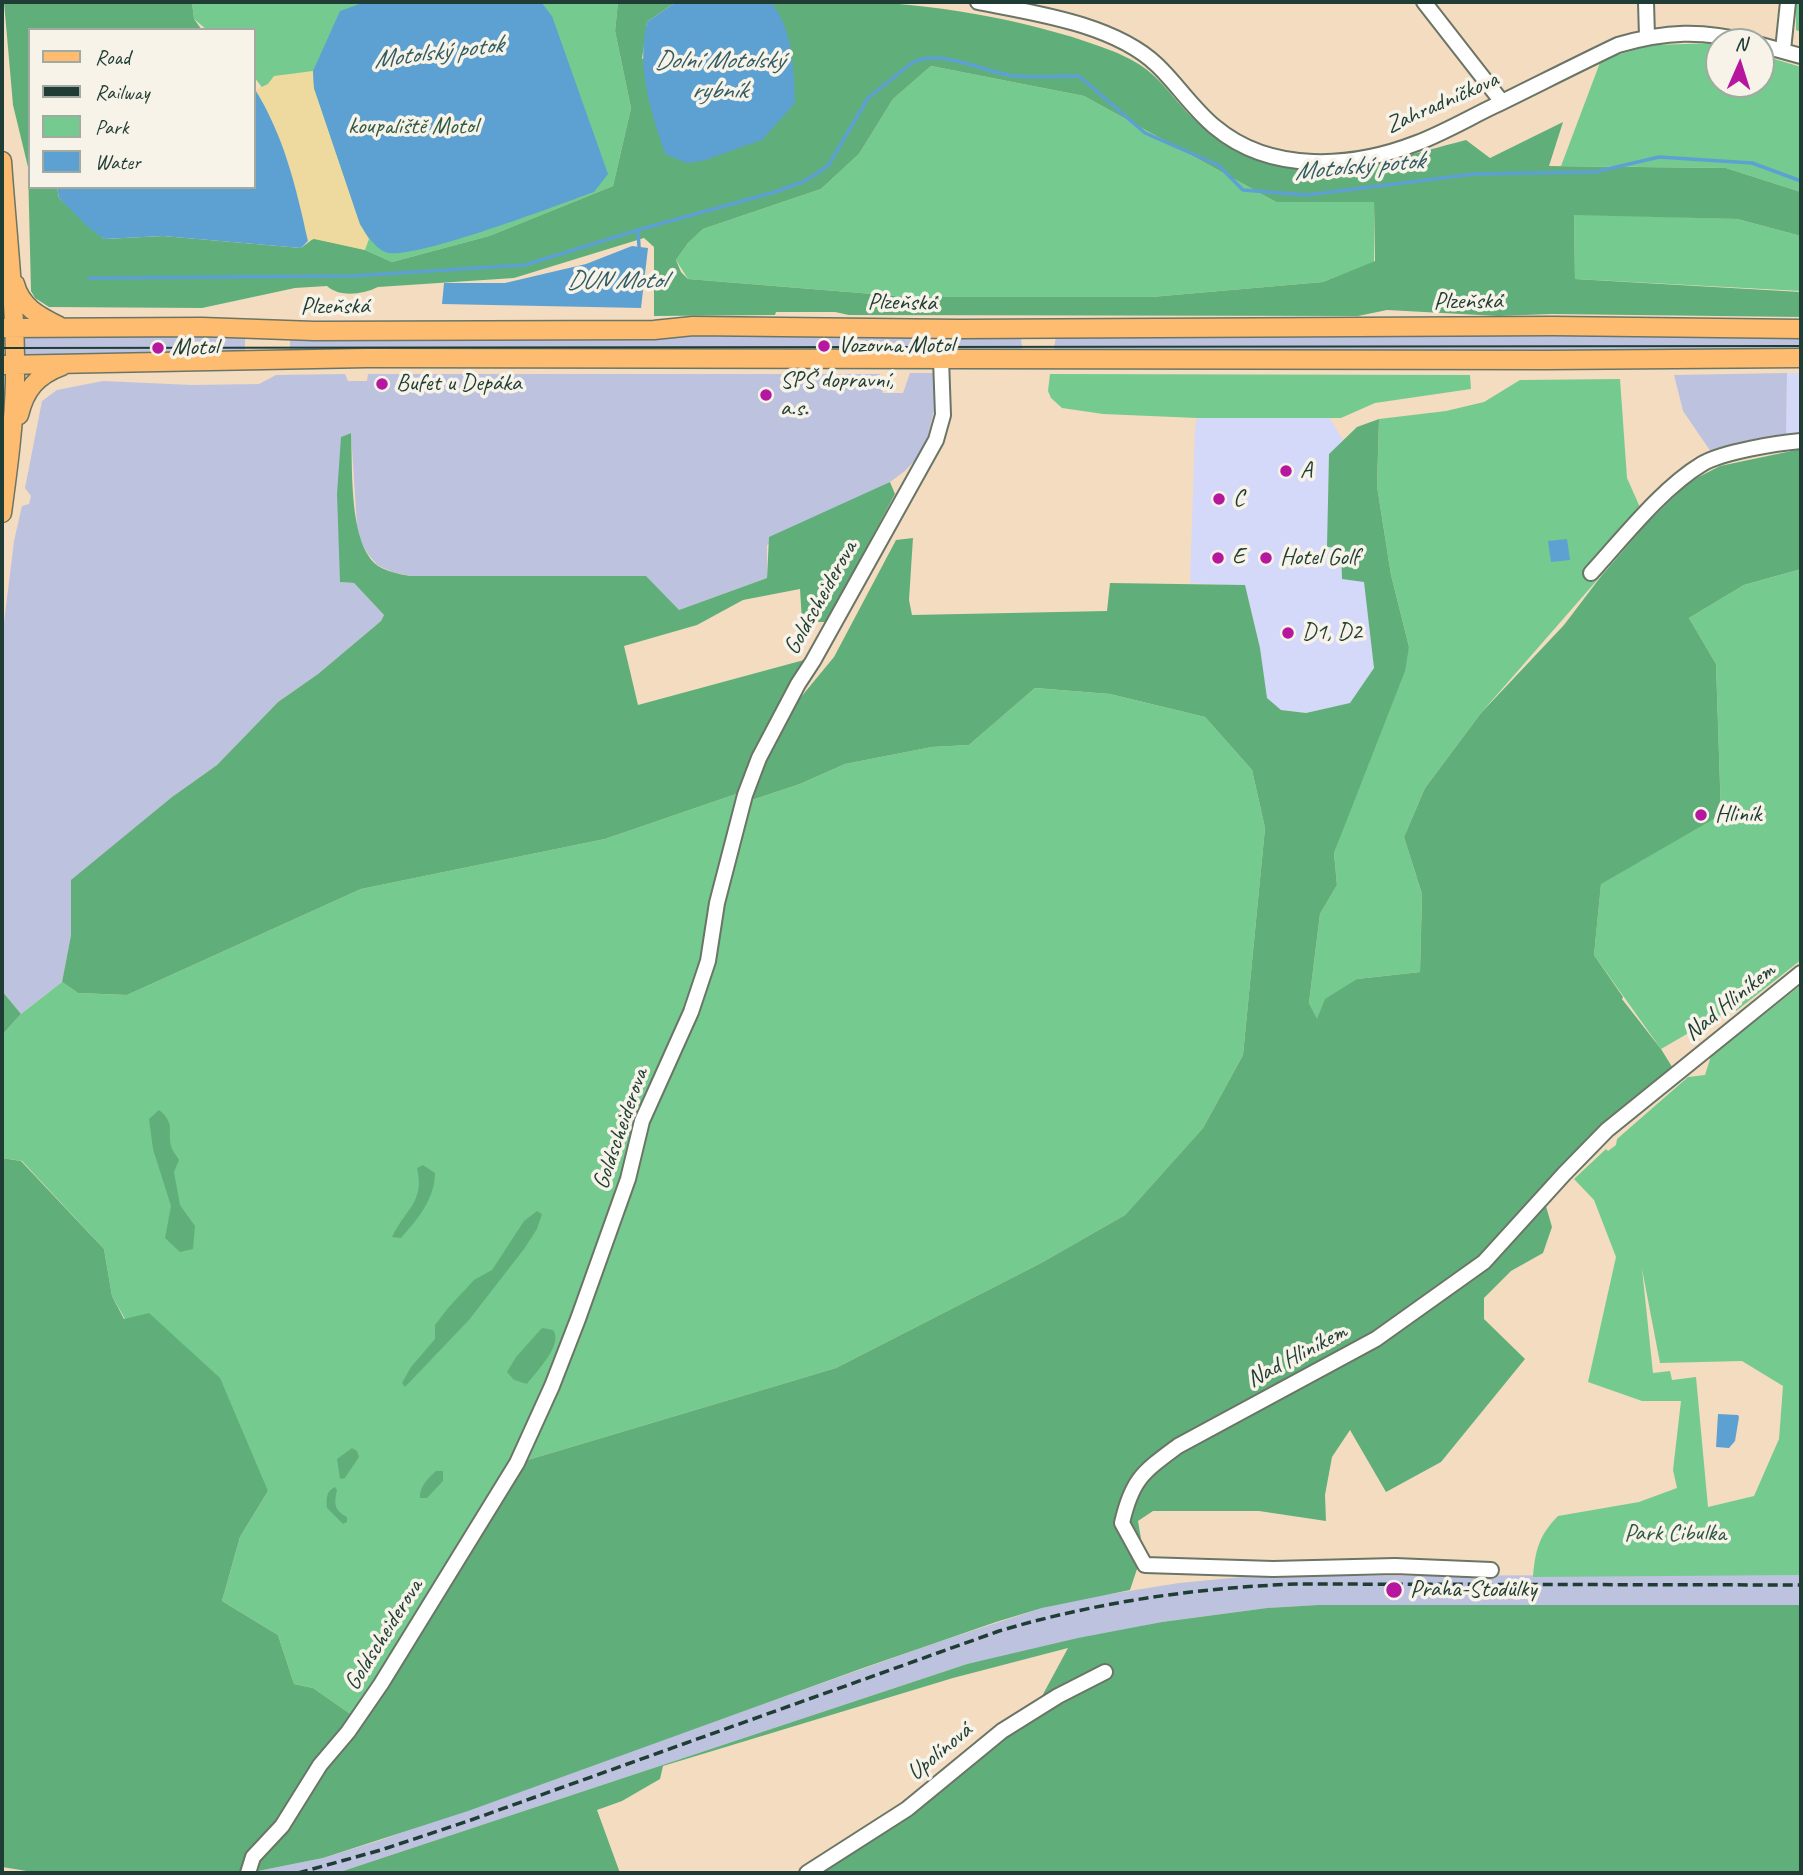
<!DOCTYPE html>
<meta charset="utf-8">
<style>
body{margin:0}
#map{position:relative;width:1803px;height:1875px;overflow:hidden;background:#f4dcc1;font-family:Caveat,sans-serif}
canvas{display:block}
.frame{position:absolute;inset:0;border:4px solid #1f3d34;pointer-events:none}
.legend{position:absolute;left:28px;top:28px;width:228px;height:161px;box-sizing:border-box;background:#f7f3e8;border:2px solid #a1aaa0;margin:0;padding:9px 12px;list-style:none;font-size:21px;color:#1f3d34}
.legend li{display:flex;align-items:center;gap:14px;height:35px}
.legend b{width:35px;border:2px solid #a1aaa0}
.north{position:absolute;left:1705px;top:28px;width:70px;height:70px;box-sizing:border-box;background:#f7f3e8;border:2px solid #a1aaa0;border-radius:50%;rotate:3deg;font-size:19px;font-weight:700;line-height:28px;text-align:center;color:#1f3d34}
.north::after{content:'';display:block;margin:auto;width:24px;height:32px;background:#b5179e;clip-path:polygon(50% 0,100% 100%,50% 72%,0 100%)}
</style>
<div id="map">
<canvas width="1803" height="1875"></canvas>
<div class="frame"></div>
<ul class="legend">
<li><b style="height:9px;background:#fdbc6f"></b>Road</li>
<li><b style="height:9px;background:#1f3d34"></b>Railway</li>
<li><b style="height:19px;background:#75cb8f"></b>Park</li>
<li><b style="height:19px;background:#5da1d2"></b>Water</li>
</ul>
<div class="north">N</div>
</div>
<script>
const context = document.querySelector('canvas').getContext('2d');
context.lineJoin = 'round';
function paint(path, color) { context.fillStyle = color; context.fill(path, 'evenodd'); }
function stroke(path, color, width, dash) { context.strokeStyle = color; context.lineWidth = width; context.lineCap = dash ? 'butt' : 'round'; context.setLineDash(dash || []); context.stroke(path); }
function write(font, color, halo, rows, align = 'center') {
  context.font = font + ' Caveat,sans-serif'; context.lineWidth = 7; context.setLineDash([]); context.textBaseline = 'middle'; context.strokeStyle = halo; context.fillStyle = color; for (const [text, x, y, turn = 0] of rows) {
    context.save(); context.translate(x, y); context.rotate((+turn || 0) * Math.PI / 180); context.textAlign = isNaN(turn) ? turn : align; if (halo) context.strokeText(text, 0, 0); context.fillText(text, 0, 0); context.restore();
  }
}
const built = new Path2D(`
 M1787 373H1801V435L1786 437Z
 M1329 417 1344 442 1329 454 1328 547H1341L1364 581 1374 668 1351 703 1306 713 1281 710 1266 698 1260 648 1245 586 1190 583 1195 429 1197 418Z`);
const industrial = new Path2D(`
 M699 333 1021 337 1022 348 1020 352H293L290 350V339L294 337Z
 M1548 333 1801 336V350H1580L1557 354 1056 350 1054 348 1056 336H1530Z
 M166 334 241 336 245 339V353L22 356 21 335Z
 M910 373H935L934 410 927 440 917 458 905 471 890 482 767 545V578L679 610 410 576 392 572 377 565 368 554 361 542 357 526 351 433 341 437V582L354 583 384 615 381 621 318 674 278 702 217 765 172 797 72 880 71 935 62 982 21 1014 2 991V639L14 541 22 506 29 504 31 496 25 488 42 401 57 390 103 381 192 385 259 384 276 375 345 374 348 381H367L368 374H880L883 393H903Z
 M1787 373 1786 437 1711 452 1683 411 1674 375Z
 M1666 1575H1801V1605H1318L1267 1608 1162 1622 967 1664 337 1873H248L323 1858 378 1841 935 1643 1042 1608 1085 1598 1179 1583 1252 1576Z`);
const green = new Path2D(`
 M192 2H618L615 31 631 108 613 186 489 236 392 262 365 250 314 238 290 147 261 86 254 77V30H207L194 19Z
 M1796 2H1801V32L1796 30Z
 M1719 43V84H1761V55L1801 67V192L1726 168 1561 166 1601 60 1650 45Z
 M931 66 1084 96 1276 202H1374V262L1323 282 1151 297H910L688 279 676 260 688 243 703 229 821 189 859 154 893 99Z
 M1574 214 1737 219 1801 236V291L1575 279Z
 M1050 374 1470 375 1471 389 1375 403 1341 418H1197L1103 414 1062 408 1051 398 1048 391Z
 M1620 379 1627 478 1647 523 1481 713 1425 788 1404 837 1422 894 1420 972 1357 979 1317 1020 1309 1003 1320 914 1337 885 1334 853 1409 647 1391 575 1377 486 1379 419 1446 411 1484 402 1520 380Z
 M1801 569V960L1736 1011 1718 1016 1661 1049 1594 955 1601 883 1721 815 1716 664 1689 618 1744 585Z
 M1035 688 1110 694 1205 717 1252 770 1265 828 1243 1055 1203 1128 1125 1215 1041 1263 836 1368 521 1462 362 1722 313 1688 294 1684 278 1635 222 1601 240 1537 268 1491 125 1319 112 1296 104 1249 22 1161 2 1158V1035L21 1014 62 982 78 993 127 995 361 889 605 839 742 792 746 802 800 784 845 764 932 747 969 745Z
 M1801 985V1575L1533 1577C1535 1551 1539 1535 1558 1516L1639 1502 1677 1488 1673 1470 1681 1401H1642L1588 1382 1616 1257 1594 1200 1574 1179 1606 1149 1608 1151 1616 1145 1617 1139 1688 1077 1705 1075 1711 1056ZM1642 1269 1660 1363 1742 1361 1783 1386 1779 1439 1754 1496 1708 1507 1696 1377 1672 1380 1670 1371 1653 1373Z`);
const forest = new Path2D(`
 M4 2H192L194 19 202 30H30V187H57L59 198 104 239 163 236 301 248 314 238 365 250 392 262 489 236 613 186 631 108 615 31 618 2H692L673 4 647 22 642 59 772 4 749 2C788 2 827 0 866 2 945 5 1042 23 1115 52 1124 56 1135 61 1143 67 1166 83 1181 110 1203 127 1296 196 1365 166 1466 140L1490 158 1563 122 1549 166 1726 168 1801 192V236L1737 219 1574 215 1575 279 1801 292V317L1552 314 1498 316 1387 310 1358 316 849 315 835 312H776L775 315 654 316V247L644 238 514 278 378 287C364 294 340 298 327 286L295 288 202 308 49 307 35 298 31 291 28 167 13 105ZM931 66 1084 96 1276 202H1374L1375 261 1323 282 1151 297H910L688 279 681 272 676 260 688 243 703 229 821 189 859 154 893 99Z
 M1379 419 1377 486 1391 575 1409 647 1405 671 1334 853 1337 885 1320 914 1309 1003 1317 1019 1325 999 1357 979 1420 972 1422 894 1404 837 1425 788 1481 713 1564 625 1602 575 1647 523 1689 482 1720 466 1801 449V569L1744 585 1689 618 1716 664 1721 815 1601 884 1594 955 1623 997 1622 999 1661 1049 1674 1070C1625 1106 1582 1145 1541 1189L1552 1227 1543 1253 1511 1271 1484 1298V1319L1525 1359 1441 1462 1386 1492 1350 1430 1332 1457 1325 1495 1326 1521 1259 1511H1153L1138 1521 1143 1551 1130 1590 1042 1608 996 1622 863 1668 468 1811 323 1858 248 1873H39L2 1867V1158L21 1161 104 1249 112 1296 124 1319 149 1313 220 1378 268 1491 240 1537 222 1601 278 1635 294 1684 313 1688 362 1722 521 1462 836 1368 1041 1263 1125 1215 1203 1128 1243 1055 1265 828 1252 770 1205 717 1110 694 1035 688 969 745 932 747 845 764 800 784 746 802 791 709 834 657 896 540 913 538 909 600 912 615 1107 611 1110 583 1245 585 1260 648 1267 698 1281 710 1306 713 1350 703 1374 668 1364 582 1342 579 1341 548 1327 547 1329 454 1357 427Z
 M351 433C353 467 348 544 378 566 388 572 399 574 410 576H646L679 610 767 578 769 537 890 482 895 494 827 622H802L800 589 743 600 697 625 624 646 638 705 804 660 755 757 742 792 605 839 361 889 127 995 78 993 62 982 71 935V880L172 797 217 765 278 702 318 674 381 621 384 615 354 583 340 582 337 494 341 437Z
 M2 991 21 1014 2 1035Z
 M159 1110C177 1124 166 1133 172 1149 174 1153 177 1156 179 1160L174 1172 180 1205 195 1226 193 1249 180 1252 165 1238 171 1206 153 1149 149 1119Z
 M423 1165 435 1173C435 1199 417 1220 401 1238L392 1237C405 1209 425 1203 417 1168Z
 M537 1211 542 1214 537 1229 524 1249 469 1320 405 1387 402 1383 411 1367 435 1339V1325L448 1308 474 1280 492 1270 524 1221Z
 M542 1328 553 1330C564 1344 536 1372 527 1384L514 1380 507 1372 516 1357Z
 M352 1448 357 1451 359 1457 345 1478 340 1479 337 1459Z
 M436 1471H443V1481L427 1498H420C419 1487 428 1478 436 1471Z
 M335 1487 337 1490C334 1504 334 1510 347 1517V1522L343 1524 327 1508C326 1499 326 1491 335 1487Z
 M1318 1605H1801V1873H799L902 1806 989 1731 1041 1698 1068 1648 953 1678 663 1766 660 1779 622 1801 597 1810 620 1873H337L967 1664 1078 1638 1162 1622 1267 1608Z`);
const sand = new Path2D(`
 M313 71 314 88 360 224 369 239 365 250 314 239 308 241C296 188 284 136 255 90L268 84 274 76Z`);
const water = new Path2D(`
 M365 2H541L552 16 608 174 594 192C563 203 407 263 385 252 374 247 366 234 360 224L314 88 313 71 340 11Z
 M692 2 772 4C793 29 794 71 795 103L762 140 702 161 687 163 665 154C651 111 636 68 647 22L673 4Z
 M254 88C284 135 296 187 308 241L301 248 163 236 104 239 88 227 59 198 57 187H254Z
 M632 246 648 248 641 308 442 304 444 283H505L586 264Z
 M1567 539 1570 560 1551 562 1548 541Z
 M1718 1414 1738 1415 1739 1417 1735 1441 1729 1448 1716 1447Z`);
const stream = new Path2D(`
 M638 230 639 247
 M89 278 351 276 525 265 638 230 775 192 805 181 828 166 868 98 913 62C944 49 983 72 1014 76 1035 78 1058 76 1079 76L1145 133 1218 165 1243 190 1307 195 1474 174 1595 172 1659 157 1752 163 1801 181`);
const minor = new Path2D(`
 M978 2C1034 13 1114 24 1157 65 1177 84 1193 109 1215 127 1271 174 1353 168 1417 143 1443 133 1469 118 1494 106 1535 86 1576 65 1618 45 1666 31 1702 30 1750 42
 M1424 2 1502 102
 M1646 2 1647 37
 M1761 45 1801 56
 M1783 50 1788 2
 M1591 573C1623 538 1662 488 1702 464 1722 452 1777 443 1801 441
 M1491 1570 1395 1566 1273 1569 1145 1565 1122 1523C1132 1479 1143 1472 1178 1446L1376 1339 1484 1262 1564 1174 1607 1130 1801 973
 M248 1873 253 1857 282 1826 320 1765 348 1732 381 1684 517 1463 552 1386 578 1319 628 1179 642 1121 691 1012 708 961 717 903 745 795 759 758 798 684 813 661 936 440 943 415 941 359
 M807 1873 907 1809 1002 1731 1058 1696 1105 1672`);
const major = new Path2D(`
 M2 161C7 234 16 307 15 380 14 424 8 469 2 513
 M15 284C21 307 39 316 59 326
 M2 328 202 327 314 331 654 330 693 326 960 329 1553 326 1801 329
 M2 365 367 358 1546 360 1801 358
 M19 415C25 390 37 375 62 366`);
const tram = new Path2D(`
 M2 348 1801 346`);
const rail = new Path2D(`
 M298 1873 381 1850 471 1820 999 1631C1097 1602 1195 1588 1296 1584L1801 1585`);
const markers = [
 [824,346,7,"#b5179e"],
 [158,348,7,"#b5179e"],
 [382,384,7,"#b5179e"],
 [766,395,7,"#b5179e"],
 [1286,471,7,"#b5179e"],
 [1219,499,7,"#b5179e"],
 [1218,558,7,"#b5179e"],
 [1266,558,7,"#b5179e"],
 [1288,633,7,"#b5179e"],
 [1701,815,7,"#b5179e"],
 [1394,1590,9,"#b5179e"]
];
const streetNames = [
 ["Zahradníčkova",1442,103,-24],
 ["Plzeňská",1468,302],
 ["Plzeňská",902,303,1],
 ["Plzeňská",335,307],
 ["Goldscheiderova",821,598,-61],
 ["Nad Hliníkem",1730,1002,-39],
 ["Goldscheiderova",621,1129,-71],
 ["Nad Hliníkem",1297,1356,-28],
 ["Goldscheiderova",384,1635,-58],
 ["Upolínová",940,1752,-40]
];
const parkNames = [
 ["koupaliště Motol",413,127],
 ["Park Cibulka",1675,1534]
];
const poiNames = [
 ["Vozovna Motol",838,346],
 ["Motol",172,348],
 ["SPŠ dopravní,",780,381],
 ["a.s.",780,409],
 ["Bufet u Depáka",396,384],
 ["A",1300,471],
 ["C",1233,499],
 ["E",1232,558],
 ["Hotel Golf",1280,558],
 ["D1, D2",1302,633],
 ["Hliník",1715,815],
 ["Praha-Stodůlky",1410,1590]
];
const waterNames = [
 ["Motolský potok",438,53,-7],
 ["Dolní Motolský",719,61],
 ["rybník",719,91],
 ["Motolský potok",1359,167,-5],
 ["DUN Motol",616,281]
];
paint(built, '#d4d8f9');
paint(industrial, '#bdc3de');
paint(green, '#75cb8f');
paint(forest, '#60af7a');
paint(sand, '#eeda9e');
paint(water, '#5da1d2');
stroke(stream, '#5da1d2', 3.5);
stroke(minor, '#6a7565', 18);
stroke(major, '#6a7565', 21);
stroke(minor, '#fff', 14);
stroke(major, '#fdbc6f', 18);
stroke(tram, '#1f3d34', 2);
stroke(rail, '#1f3d34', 3.5, [10, 5]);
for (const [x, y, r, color] of markers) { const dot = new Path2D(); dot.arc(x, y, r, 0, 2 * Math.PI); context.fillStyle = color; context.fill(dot); stroke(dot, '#f7f3e8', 2.5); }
write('24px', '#1f3d34', '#f7f3e8', streetNames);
write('24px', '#305946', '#f7f3e8', parkNames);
write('24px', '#1f3d34', '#f7f3e8', poiNames, 'left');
write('italic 26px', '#325b63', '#f7f3e8', waterNames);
</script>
